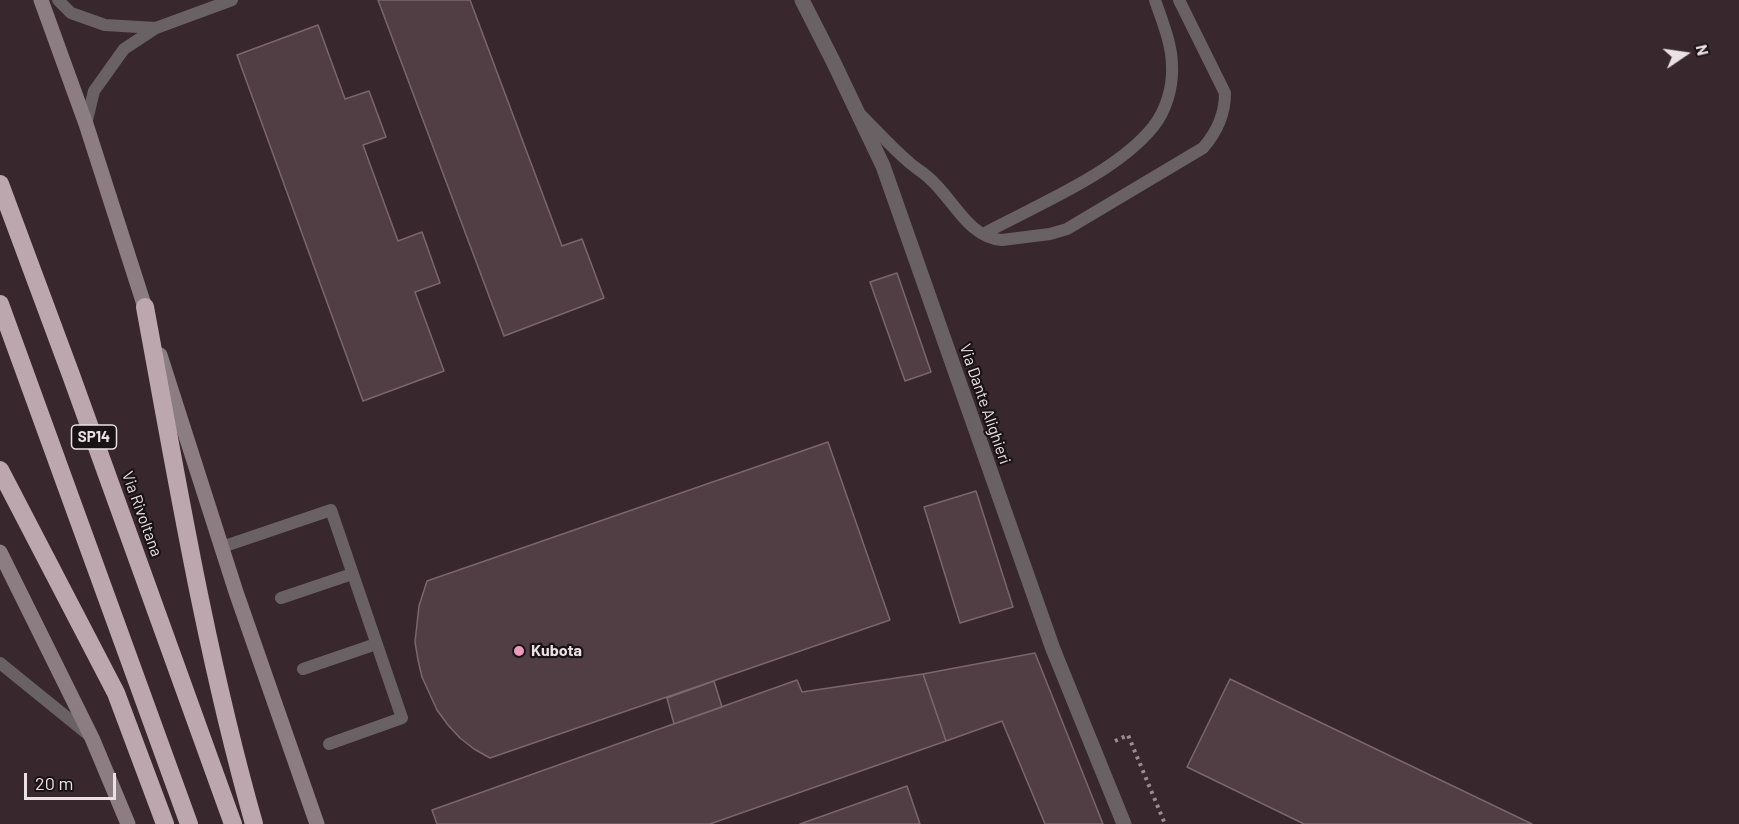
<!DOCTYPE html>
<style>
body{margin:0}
#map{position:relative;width:1739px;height:824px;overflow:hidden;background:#38282d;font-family:Barlow,sans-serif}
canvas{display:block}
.north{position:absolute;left:1655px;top:24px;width:60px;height:60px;-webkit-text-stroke:4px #1a1315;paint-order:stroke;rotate:77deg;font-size:16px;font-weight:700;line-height:24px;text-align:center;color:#ebe0e3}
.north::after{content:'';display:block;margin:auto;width:21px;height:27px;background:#ebe0e3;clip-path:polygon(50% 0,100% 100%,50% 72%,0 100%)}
.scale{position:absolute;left:24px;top:773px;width:92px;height:27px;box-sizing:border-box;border:3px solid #ebe0e3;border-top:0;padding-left:8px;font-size:18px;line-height:21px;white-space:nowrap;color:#ebe0e3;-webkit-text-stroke:4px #1a1315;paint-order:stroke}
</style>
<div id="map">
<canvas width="1739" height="824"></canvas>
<div class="north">N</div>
<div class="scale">20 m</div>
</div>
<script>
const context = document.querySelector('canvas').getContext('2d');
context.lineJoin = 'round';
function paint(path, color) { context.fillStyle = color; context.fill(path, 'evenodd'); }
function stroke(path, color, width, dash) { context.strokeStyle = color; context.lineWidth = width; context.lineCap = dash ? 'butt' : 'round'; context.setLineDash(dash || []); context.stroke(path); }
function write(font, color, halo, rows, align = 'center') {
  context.font = font + ' Barlow,sans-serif'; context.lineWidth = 4.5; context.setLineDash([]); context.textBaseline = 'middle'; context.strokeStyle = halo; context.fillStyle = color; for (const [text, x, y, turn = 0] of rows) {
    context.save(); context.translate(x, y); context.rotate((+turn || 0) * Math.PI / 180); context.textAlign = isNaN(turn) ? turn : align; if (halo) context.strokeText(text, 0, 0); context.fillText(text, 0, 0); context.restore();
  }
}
const building = new Path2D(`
 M378 0H470L562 246 582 239 604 298 504 336Z
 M318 25 345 99 369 91 386 137 363 145 398 241 422 232 440 283 415 292 444 371 363 401 237 55Z
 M897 273 931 372 905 381 870 282Z
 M828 442 890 620 490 758 474 749 460 738 448 725 437 710 422 677 418 660 415 642 419 606 427 581Z
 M976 491 1013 607 960 623 924 507Z
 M1035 653 1103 824H1045L1002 721 946 741 923 674Z
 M923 674 946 741 710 824H437L432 810 797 680 802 692Z
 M1230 679 1532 824H1304L1187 767Z
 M714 681 722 707 674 724 667 698Z
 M907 786 920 824H800Z`);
const path = new Path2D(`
 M1115 741 1128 735 1165 824`);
const lane = new Path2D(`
 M58 0 71 13 105 25 156 28
 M861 115C877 131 893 149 911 164 917 169 924 173 929 178 952 197 968 238 1002 240L1050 234 1067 229 1203 148C1217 132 1225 115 1225 93L1179 0
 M86 124 94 91 124 49 156 28 232 0
 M983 234C1035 206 1116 173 1153 127 1166 111 1173 87 1172 66 1172 44 1162 21 1155 0
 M222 547 331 510 402 718 329 744
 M281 598 352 574
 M0 663 90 736
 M303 669 376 644`);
const street = new Path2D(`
 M802 0 833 61 883 166 1053 649 1124 824`);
const secondary = new Path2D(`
 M41 0 86 124 148 317
 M160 355 236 592 317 824
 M0 552 92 738 128 824`);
const highway = new Path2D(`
 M0 184 71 375 233 824
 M0 304 189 824
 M145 307C177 480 206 655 254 824
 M0 470 116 693 165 824`);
const markers = [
 [519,651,6,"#ef9ab8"]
];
const shields = [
 [94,437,45]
];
const shieldNames = [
 ["SP14",94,437]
];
const streetNames = [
 ["Via Dante Alighieri",985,404,71],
 ["Via Rivoltana",142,514,70]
];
const poiNames = [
 ["Kubota",531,651]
];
paint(building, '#503e44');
stroke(building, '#7a676d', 1.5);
stroke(path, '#9a8c90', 4, [3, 4.5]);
stroke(lane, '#696163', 12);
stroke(street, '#696163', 15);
stroke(secondary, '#8b7d81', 15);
stroke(highway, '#bca7ae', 18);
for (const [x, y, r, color] of markers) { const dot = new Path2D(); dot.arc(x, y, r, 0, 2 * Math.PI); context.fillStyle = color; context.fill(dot); stroke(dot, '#1a1315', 2); }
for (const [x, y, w] of shields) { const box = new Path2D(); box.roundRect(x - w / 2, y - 12, w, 24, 4.5); context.fillStyle = '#1a1315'; context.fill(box); stroke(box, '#ebe0e3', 1.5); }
write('bold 15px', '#ebe0e3', null, shieldNames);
write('16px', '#ebe0e3', '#1a1315', streetNames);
write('bold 16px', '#ebe0e3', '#1a1315', poiNames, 'left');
</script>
